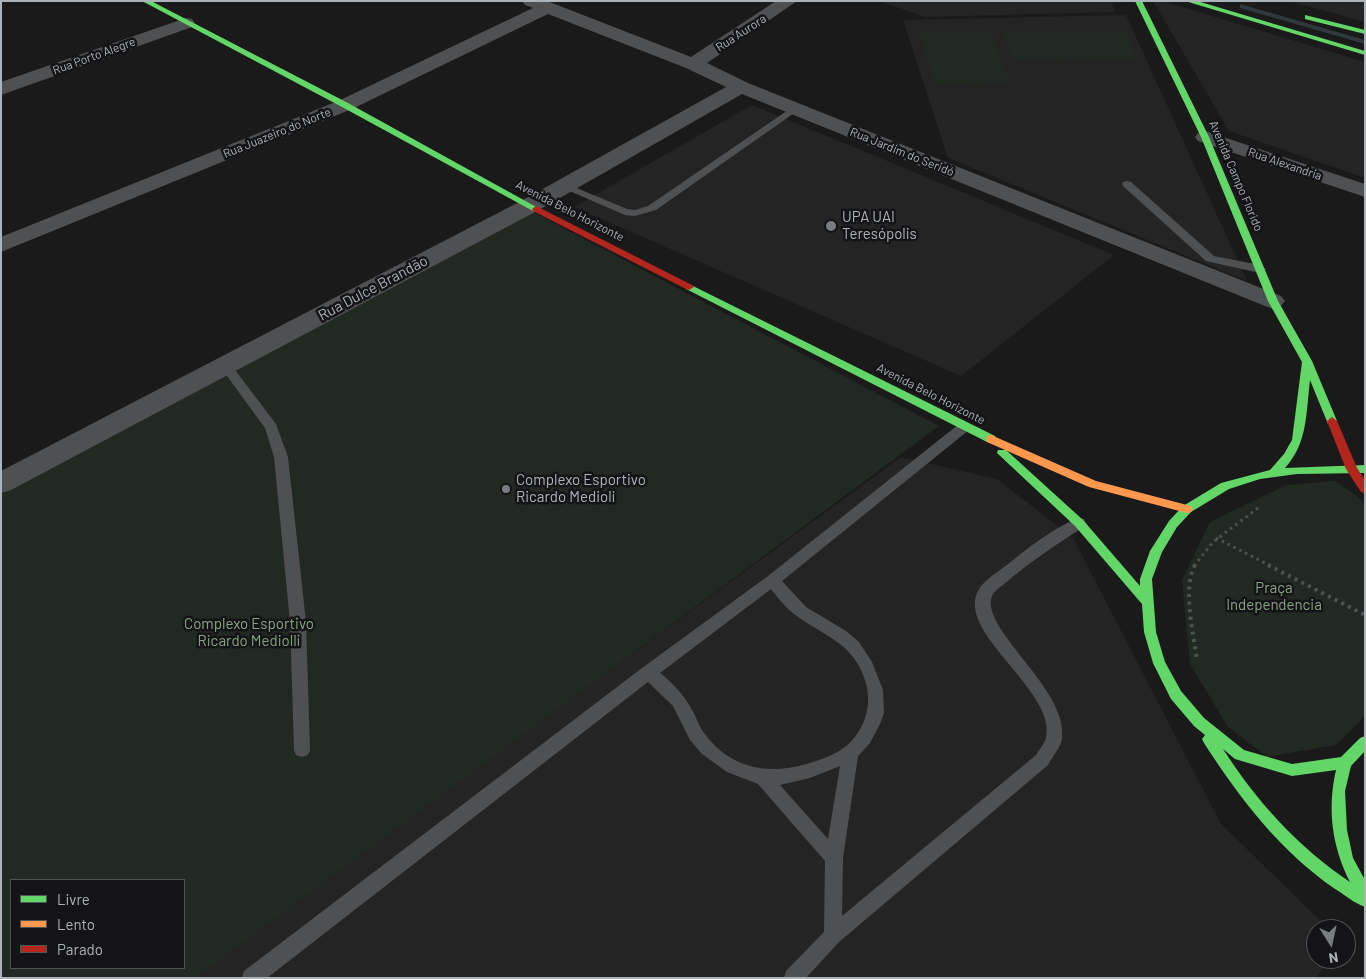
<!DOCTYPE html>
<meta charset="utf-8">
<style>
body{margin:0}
#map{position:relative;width:1366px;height:979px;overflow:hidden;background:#1a1a1a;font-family:Barlow,sans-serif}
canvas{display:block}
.frame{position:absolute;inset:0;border:2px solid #acb3b9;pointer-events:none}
.legend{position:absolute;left:10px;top:879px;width:175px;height:90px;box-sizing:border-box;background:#141416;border:1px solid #515457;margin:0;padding:6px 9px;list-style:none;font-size:15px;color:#acb3b9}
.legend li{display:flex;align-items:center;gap:10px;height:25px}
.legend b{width:25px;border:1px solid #515457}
.north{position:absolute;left:1306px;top:919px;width:50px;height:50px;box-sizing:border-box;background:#141416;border:1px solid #515457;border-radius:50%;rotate:170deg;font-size:14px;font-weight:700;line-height:20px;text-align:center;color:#acb3b9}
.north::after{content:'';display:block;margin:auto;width:18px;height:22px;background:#797d81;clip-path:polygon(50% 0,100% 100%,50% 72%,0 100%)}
</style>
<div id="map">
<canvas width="1366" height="979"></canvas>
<div class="frame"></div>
<ul class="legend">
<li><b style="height:6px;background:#63d668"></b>Livre</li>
<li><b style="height:6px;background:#ff974d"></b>Lento</li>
<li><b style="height:6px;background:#b3261e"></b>Parado</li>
</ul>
<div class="north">N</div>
</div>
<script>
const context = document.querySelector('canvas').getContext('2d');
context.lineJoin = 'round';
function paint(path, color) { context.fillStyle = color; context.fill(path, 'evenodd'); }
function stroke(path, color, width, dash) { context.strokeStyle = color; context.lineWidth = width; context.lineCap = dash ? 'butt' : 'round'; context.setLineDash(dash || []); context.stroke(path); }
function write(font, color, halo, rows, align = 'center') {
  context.font = font + ' Barlow,sans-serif'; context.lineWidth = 5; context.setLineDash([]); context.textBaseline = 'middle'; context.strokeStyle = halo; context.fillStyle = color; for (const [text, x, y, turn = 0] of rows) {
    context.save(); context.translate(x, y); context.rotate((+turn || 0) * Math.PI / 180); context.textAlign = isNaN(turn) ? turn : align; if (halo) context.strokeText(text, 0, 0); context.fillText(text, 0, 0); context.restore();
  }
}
const built = new Path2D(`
 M879 1H1111L1115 12 925 17Z
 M1153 1H1162L1365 62V178L1229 131Z
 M1289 1H1365V22Z
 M1126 15 1247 281 948 158 903 20Z
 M752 105 1114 255 961 376 574 207Z
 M901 457 997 479 1073 538 1221 824 1329 929H1316V959H1330L1316 978H189Z`);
const green = new Path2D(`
 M990 30 1011 83 935 84 919 31Z
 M1003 31 1125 33 1138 60 1012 59Z
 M533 212 939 426 195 978H1V484ZM11 880H184V968H11Z
 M1335 481 1357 496 1365 504V716L1336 745 1267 757 1228 727 1190 664 1182 580 1210 522 1286 485Z`);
const stream = new Path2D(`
 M1240 4 1365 40V44L1240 8Z`);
const pathFar1 = new Path2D(`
 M1216 538 1271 566
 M1194 566 1213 542 1258 508`);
const path = new Path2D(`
 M1195 565C1182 587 1194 636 1197 661
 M1268 565 1365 615`);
const lane = new Path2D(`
 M794 106 797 107V111L656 210 635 216 625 215 558 186 559 184H567L627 209 635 210 648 206Z
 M1127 181 1131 182 1214 256 1260 265 1266 269 1260 273 1206 261 1123 186 1122 184 1123 182Z
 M225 361 229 362 276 424 288 457 306 622 310 750 308 755 302 757 296 755 294 750 290 622 274 457 265 428 219 365Z
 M964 422 969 424 971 427 969 430 782 581 806 607 846 631 859 642 872 662 883 690 884 713 880 724 870 743 858 756 843 858 842 916 1036 755C1039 750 1044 744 1046 738 1058 689 946 628 982 585 990 576 1002 569 1012 561 1027 548 1060 524 1079 518L1084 519 1086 523 1084 527C1058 543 1033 560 1010 579 1005 584 996 589 993 594 975 626 1070 689 1062 739 1061 747 1052 757 1048 765L839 942 806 978H784L786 971 824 932 825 861 758 784 727 772 702 754 690 740 673 706 648 682 267 978H242L244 971 642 668 768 576 959 424ZM771 589C778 598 785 607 794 614 817 632 844 639 859 666 871 688 872 713 857 734 846 751 825 759 806 764 765 776 727 767 702 730 698 724 696 716 692 710 684 695 673 683 660 673ZM840 766 828 839 780 785 810 778Z`);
const street = new Path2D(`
 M522 1H547L691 57 776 1H797L707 63 748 83 1281 296 1285 301 1281 306 1273 309 1265 306 742 94 537 211 11 490 1 493V471L521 201 726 87 686 68 548 14 352 109 1 252V237L338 101 533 8 525 5Z
 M186 18 192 19 195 23 192 27 1 95V82Z
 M1205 131 1365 184V197L1198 141 1195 137 1198 133Z`);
const fast = new Path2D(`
 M142 1H151L348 103 540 209 536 212 533 211 342 107Z
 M1135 1H1142L1209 137 1278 301 1312 361 1337 421 1336 424H1328L1310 380C1306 412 1308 443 1285 468L1365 465V473L1297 474 1260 479 1229 489 1191 512 1177 527 1162 552 1152 579 1156 632 1165 662 1181 691 1204 718 1244 750 1292 764 1341 757 1360 738 1365 736V751L1351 766 1345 791 1347 830 1353 858 1365 880V907C1354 903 1345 895 1335 889 1280 851 1240 799 1204 743L1202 739 1205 735 1194 726 1171 699 1153 663 1144 632 1142 604 1075 526 997 453 998 450H1006L1083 520 1140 586V579L1150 551 1169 521 1183 506 1221 483 1270 470 1284 454 1292 440 1302 362 1268 301 1201 137ZM1223 749 1235 759 1292 776 1336 770C1327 809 1332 847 1350 882 1298 847 1257 802 1223 749Z
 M1185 1H1197L1365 51V55Z
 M1305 15 1365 30V34L1305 19Z
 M689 284 995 436 996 439 991 443 987 442 686 289 684 287Z`);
const slow = new Path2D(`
 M991 435 1096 481 1187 505 1191 506 1193 509 1191 512 1187 513 1089 487 987 442 986 439 987 436Z`);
const jam = new Path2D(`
 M536 206 692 285 694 287 689 290 686 289 533 211 532 209Z
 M1332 417 1337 421 1357 468 1365 480V493L1361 492 1346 469 1327 421Z`);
const markers = [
 [831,226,6,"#797d81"],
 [506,489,5,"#797d81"]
];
const farStreetnames = [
 ["Rua Aurora",741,33,-33],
 ["Rua Porto Alegre",94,56,-20],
 ["Rua Juazeiro do Norte",277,133,-22],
 ["Rua Jardim do Seridó",902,152,22],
 ["Rua Alexandria",1285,164,19],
 ["Avenida Campo Florido",1236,176,67],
 ["Avenida Belo Horizonte",570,211,27],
 ["Avenida Belo Horizonte",931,394,27]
];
const poiNames = [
 ["UPA UAI",842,217],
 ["Teresópolis",842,234],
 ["Complexo Esportivo",516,480],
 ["Ricardo Medioli",516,497]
];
const streetNames = [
 ["Rua Dulce Brandão",373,288,-28]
];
const parkNames = [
 ["Praça",1274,588],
 ["Independencia",1274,605],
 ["Complexo Esportivo",249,624],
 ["Ricardo Mediolli",249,641]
];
paint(built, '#242425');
paint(green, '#222822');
paint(stream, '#2f393d');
stroke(pathFar1, '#505153', 3, [2.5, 4]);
stroke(path, '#505153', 4, [3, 4.5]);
paint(lane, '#4e5052');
paint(street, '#4e5052');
paint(fast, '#63d668');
paint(slow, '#ff974d');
paint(jam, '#b3261e');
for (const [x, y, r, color] of markers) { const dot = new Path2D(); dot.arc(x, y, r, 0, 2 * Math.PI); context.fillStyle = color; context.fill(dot); stroke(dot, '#141416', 2); }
write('12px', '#acb3b9', '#141416', farStreetnames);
write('15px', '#acb3b9', '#141416', poiNames, 'left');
write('15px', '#acb3b9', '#141416', streetNames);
write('15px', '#89a385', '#141416', parkNames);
</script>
